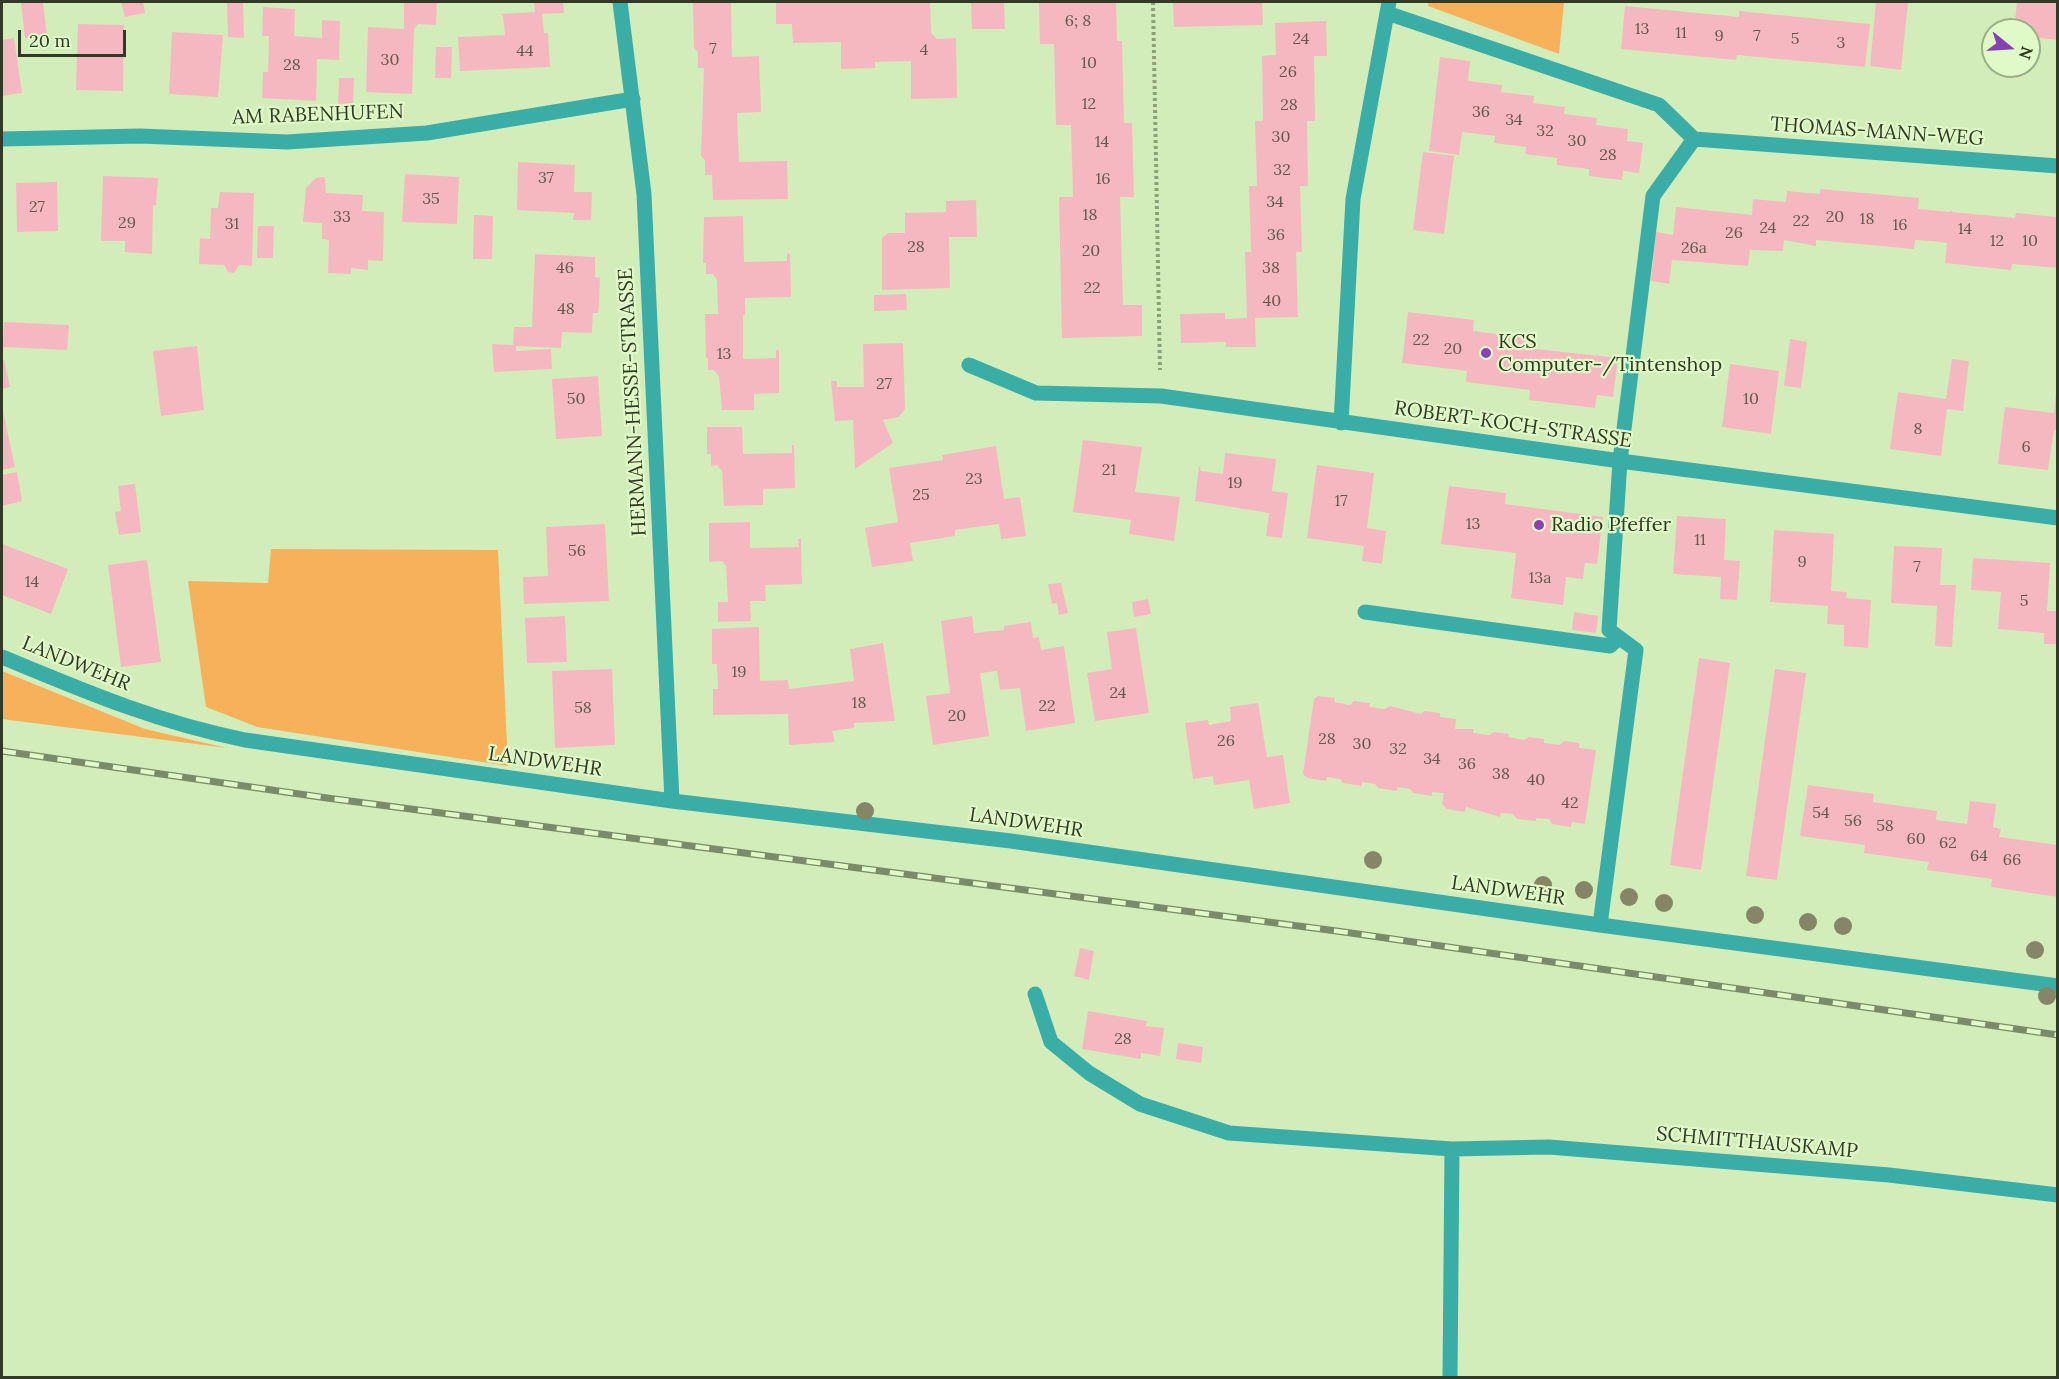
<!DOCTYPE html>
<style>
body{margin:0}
#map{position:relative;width:2059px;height:1379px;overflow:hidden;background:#d3edba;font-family:Lora,serif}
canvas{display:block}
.frame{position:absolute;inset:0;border:3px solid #303a26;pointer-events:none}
.north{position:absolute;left:1981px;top:18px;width:60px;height:60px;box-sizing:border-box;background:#e0fac7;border:2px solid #9aad87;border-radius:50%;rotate:108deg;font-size:16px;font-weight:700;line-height:24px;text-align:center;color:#303a26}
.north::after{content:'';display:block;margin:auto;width:21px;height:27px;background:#8841b4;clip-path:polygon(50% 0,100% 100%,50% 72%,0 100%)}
.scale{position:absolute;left:18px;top:30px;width:108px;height:27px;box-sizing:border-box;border:3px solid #303a26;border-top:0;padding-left:8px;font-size:18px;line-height:21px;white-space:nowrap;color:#303a26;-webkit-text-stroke:4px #e0fac7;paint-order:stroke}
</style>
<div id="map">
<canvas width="2059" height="1379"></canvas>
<div class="frame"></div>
<div class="north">N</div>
<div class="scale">20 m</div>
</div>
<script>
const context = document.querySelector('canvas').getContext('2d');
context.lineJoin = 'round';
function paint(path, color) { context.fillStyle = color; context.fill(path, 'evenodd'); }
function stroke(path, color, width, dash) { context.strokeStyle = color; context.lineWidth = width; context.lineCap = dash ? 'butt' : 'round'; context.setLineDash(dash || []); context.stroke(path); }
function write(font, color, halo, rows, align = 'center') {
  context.font = font + ' Lora,serif'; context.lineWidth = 4.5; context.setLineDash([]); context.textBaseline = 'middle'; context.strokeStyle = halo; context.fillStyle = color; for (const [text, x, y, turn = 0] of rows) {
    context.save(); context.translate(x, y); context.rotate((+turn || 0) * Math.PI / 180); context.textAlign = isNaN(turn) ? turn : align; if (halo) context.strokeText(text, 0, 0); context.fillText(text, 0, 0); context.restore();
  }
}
const green = new Path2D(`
 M1429 2H1564L1559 54 1428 6Z
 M271 549 498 550 508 766 257 727 206 707 188 581 268 583Z
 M2 671 145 729 227 748 2 719Z`);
const building = new Path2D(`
 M21 2H43L47 35 25 38Z
 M121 2H143L145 13 125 17Z
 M227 2H243L244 38 228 37Z
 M404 2H437L436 25 418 24 414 29 412 94 366 92 368 27 404 29Z
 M534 2H563L564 13 542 14 544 33H548L550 67 460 71 458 37 505 35 503 16 500 14 535 12Z
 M776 2H930L931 33 937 39 956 38 957 98 911 99V61L875 62V68L841 69V42L793 43 792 24H776Z
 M971 2H1004L1005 29H972Z
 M1039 2H1116L1117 41H1122L1124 123H1132L1134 197H1120L1123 305H1142V336L1062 338 1059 197H1073L1071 125H1056L1054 44H1040Z
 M1173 2H1262L1263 25 1174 27Z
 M1876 2H1908L1901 70 1870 66Z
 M2017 2H2058V40L2029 37V30H2014Z
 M693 3H731L732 57 759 56 761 112 737 113 739 162 787 161 788 199 713 200 712 175H705V160L701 156 704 68H698V52L694 48Z
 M1625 6 1739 17V11L1870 24 1865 67 1737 55 1736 60 1621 49Z
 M263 7 295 9 294 36 322 38V20L340 21 339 60 317 59 316 101 262 98 263 72H268L269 36H262Z
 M1326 21 1327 56H1314L1315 121H1307L1308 186H1300L1302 252H1296L1298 317 1255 318 1256 347H1226V342L1181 343 1180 314 1225 313V319L1247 318 1245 252H1251L1249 186H1257L1255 121H1263L1262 56 1276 55 1275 23Z
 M78 24 124 25 123 91 76 90Z
 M172 32 223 35 218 97 169 94Z
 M14 38 22 93 2 96V40Z
 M436 47H452L451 78H435Z
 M1440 57 1470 61 1468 81 1502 85 1501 92 1534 96 1533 103 1565 107 1564 114 1597 118 1596 125 1628 129 1627 141 1643 143 1639 173 1623 171 1622 180 1589 176V169L1557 165V158L1525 154 1526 147 1494 143 1495 136 1462 132 1459 155 1429 151Z
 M339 78H354L353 107H338Z
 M1423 152 1454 156 1444 234 1413 230Z
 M518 162 575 165 574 192H592L591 220H573L574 213 517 210Z
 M405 174 459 177 457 224 402 222Z
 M103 176 158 178 156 206 153 205 152 254 125 252V241H101Z
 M325 177 326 193 363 195 362 211 384 212 383 261 368 260V270L351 268V274L328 273 329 240 322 239V223L303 222 306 188 316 178Z
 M57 182 58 231 17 232 16 183Z
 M1820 189 1919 198 1918 209 1950 212 1951 210 1952 212 2015 218 2016 213 2058 217V268L2012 264 2011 270 1945 263 1947 243 1931 241 1915 240 1914 249 1816 240V246L1784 240 1783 251 1750 250 1748 266 1672 260 1669 284 1651 281 1656 232 1673 235 1676 207 1752 215 1753 199 1786 202 1787 191 1820 194Z
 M220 192 254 193 252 266 239 265 234 273 228 272 224 265 199 264 200 238 210 239 211 208H218Z
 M976 200 977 237H949L950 288 882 290V238L888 233H905V213L946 212V201Z
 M474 215 493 216 492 259H473Z
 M743 216 744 262 787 261V253L790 254 791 297 745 298V315H743V359L776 358V350H779V393L754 394V410H722L719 376 714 370H708V358H706L705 314H718L717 280 713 274H706V263H703L704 217Z
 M258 226H274L273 258H257Z
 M535 254 595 257V277L600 278 599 305 598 313H593L592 333 562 332 561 348 516 346V351L551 349 552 369 494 372 492 344 513 345 514 327H532Z
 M906 294 907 310 874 311V295Z
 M1408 312 1474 320 1473 331 1537 339 1536 349 1618 358 1613 397 1597 395 1595 408 1529 400 1530 390 1466 382 1467 371 1402 363Z
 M4 322 69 325 67 350 3 347Z
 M1790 339 1807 342 1801 388 1784 386Z
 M903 343 905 409 899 417 883 420 893 443 855 469 853 420 835 421 831 381H837V387H864L863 344Z
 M197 346 204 410 161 416 153 351Z
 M1952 359 1969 361 1963 411 1947 409 1941 456 1890 449 1898 392 1946 399Z
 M4 360 10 387 2 389V361Z
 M1730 364 1779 371 1771 434 1722 427Z
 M598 376 602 436 556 439 552 379Z
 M2056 393 2058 430H2054L2048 470 1998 464 2005 407 2054 413Z
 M2 407 15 467 2 470Z
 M707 427H742L743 454 792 453V445H794L795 488 763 489V505L724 506 722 471 717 465 711 466V454H707Z
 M1083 440 1142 447 1135 492 1180 497 1174 541 1129 534 1131 520 1073 512Z
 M996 446 1004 499 1020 497 1026 536 1001 539 999 524 955 530V536L910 543 913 561 872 567 865 528 898 522 889 468 943 460 942 455Z
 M1225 453 1276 459 1272 491 1288 493 1282 538 1266 536 1269 513 1195 501 1199 465 1201 471 1223 474Z
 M1317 465 1374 473 1367 528 1386 531 1382 564 1362 561 1364 546 1307 538Z
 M17 472 22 501 2 506V475Z
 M135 484 141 532 119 535 115 512 121 511 118 486Z
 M1449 486 1506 493 1505 504 1603 517 1597 564 1585 563 1583 579 1566 577 1563 605 1511 598 1516 553 1441 544Z
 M1677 516 1726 519 1724 560 1740 561 1737 600 1720 599 1721 577 1673 574Z
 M750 522V548L799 547 798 539H801L802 584 765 585 766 601H750L751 621 718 622V602H728L726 566 722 561 709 562V523Z
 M605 524 609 601 524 604 523 577 548 576 546 527Z
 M1774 530 1834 534 1831 591 1847 592 1846 598 1871 600 1868 648 1844 646V625L1827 624 1828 606 1770 602Z
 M2 544 68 569 51 614 2 595Z
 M1894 546 1942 548 1940 585H1956L1952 647 1935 646 1937 606 1891 603Z
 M1973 558 2050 563 2047 611H2058V644H2044V633L1998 629 2001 592 1971 590Z
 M147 560 161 662 121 667 108 565Z
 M1061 583 1068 613 1059 615 1057 603 1052 604 1048 584Z
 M1148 599 1151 614 1134 617 1132 602Z
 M1574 612 1598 616 1596 633 1572 630Z
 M565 616 567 662 527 663 525 618Z
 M972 616 974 633 1004 630V626L1031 622 1033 638 1039 637 1041 650 1064 646 1075 723 1026 731 1020 688 1000 690 997 671 980 673 989 736 933 745 926 696 950 693 941 621Z
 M759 627 760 681 788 680 789 689 854 681 850 649 883 643 895 721 854 723V728L832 731 835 742 789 745 788 714 713 715V689H718L717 664H712V629Z
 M1136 628 1149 713 1095 721 1087 673 1112 669 1107 632Z
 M1699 658 1730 663 1701 870 1670 865Z
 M612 669 615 745 555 748 552 671Z
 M1775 669 1806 673 1777 880 1746 876Z
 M1318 696 1335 698 1334 702 1350 705 1354 701 1370 703 1369 707 1385 709 1390 706 1421 714 1425 711 1440 713V717L1456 719 1455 729H1474L1473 733 1489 735 1494 732 1509 734 1508 737 1524 740 1529 737 1544 739V743L1559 745 1564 741 1579 743V748L1596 750 1585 824 1572 822 1571 827 1552 824 1549 819 1536 818V821L1517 819 1513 814 1501 813 1500 817 1466 807 1465 812 1447 809 1442 804 1444 793 1432 792V796L1413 793 1410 789 1397 787V791L1378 788 1375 784 1362 782V786L1343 783 1340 779 1327 777 1326 781 1307 778 1303 774 1314 699Z
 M1258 703 1267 757 1283 755 1290 803 1254 809 1249 780 1214 785 1213 776 1193 779 1185 723 1208 720 1209 725 1231 721 1230 707Z
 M1808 785 1874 794 1873 802 1937 811 1936 820 1967 824 1970 801 1996 804 1993 827 2001 829 1999 837 2058 845V897L1991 887 1992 879 1927 870 1929 862 1864 853 1865 845 1800 836Z
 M1080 948 1094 951 1089 980 1074 976Z
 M1088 1011 1147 1021 1146 1026 1164 1028 1160 1056 1141 1053V1059L1082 1049Z
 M1178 1043 1203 1047 1201 1063 1176 1059Z`);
const path = new Path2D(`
 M1153 2 1160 370`);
const minor = new Path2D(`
 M620 2 644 194 672 801
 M1387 13 1659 105 1694 139
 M2 139 140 136 287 142 427 133 633 99
 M1694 139 2058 166
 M969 365 1036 393 1161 396 1620 461 2058 518
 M1341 423 1353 199 1389 2
 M1365 612 1610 646 1619 638
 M2 657C84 691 156 722 245 740L672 801 1011 841 1600 925 2058 986
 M1600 925 1636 650 1609 630 1620 461 1653 196 1694 139
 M1035 994 1051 1042 1089 1073 1140 1104 1229 1133 1452 1149
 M1450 1378 1452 1149 1549 1147 1889 1175 2058 1195`);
const rail = new Path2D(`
 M2 751 327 798 1344 932 2058 1035`);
const trees = [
 [865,811],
 [1373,860],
 [1543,885],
 [1584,890],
 [1629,897],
 [1664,903],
 [1755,915],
 [1808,922],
 [1843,926],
 [2035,950],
 [2047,996]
];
const markers = [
 [1486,353,6,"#8841b4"],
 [1539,525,6,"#8841b4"]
];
const numberNames = [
 ["6; 8",1078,21],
 ["13",1642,29],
 ["11",1681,33],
 ["9",1719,36],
 ["7",1757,36],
 ["24",1301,39],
 ["5",1795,39],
 ["3",1841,43],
 ["7",713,49],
 ["4",924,50],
 ["44",525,51],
 ["30",390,60],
 ["10",1089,63],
 ["28",292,65],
 ["26",1288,72],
 ["12",1089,104],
 ["28",1289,105],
 ["36",1481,112],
 ["34",1514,120],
 ["32",1545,131],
 ["30",1281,137],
 ["30",1577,141],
 ["14",1102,142],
 ["28",1608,155],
 ["32",1282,170],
 ["37",546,178],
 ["16",1103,179],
 ["35",431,199],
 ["34",1275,202],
 ["27",37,207],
 ["18",1090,215],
 ["33",342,217],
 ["20",1835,217],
 ["18",1867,219],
 ["22",1801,221],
 ["29",127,223],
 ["31",232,224],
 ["16",1900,225],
 ["24",1768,228],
 ["14",1965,229],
 ["26",1734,233],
 ["36",1276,235],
 ["12",1997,241],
 ["10",2030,241],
 ["28",916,247],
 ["26a",1694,248],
 ["20",1091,251],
 ["46",565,268],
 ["38",1271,268],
 ["22",1092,288],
 ["40",1272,301],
 ["48",566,309],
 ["22",1421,340],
 ["20",1453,349],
 ["13",724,354],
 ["27",884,384],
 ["50",576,399],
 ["10",1751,399],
 ["8",1918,429],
 ["6",2026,447],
 ["21",1109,470],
 ["23",974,479],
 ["19",1235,483],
 ["25",921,495],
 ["17",1341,501],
 ["13",1473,524],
 ["11",1700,540],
 ["56",577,551],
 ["9",1802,562],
 ["7",1917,567],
 ["13a",1540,578],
 ["14",32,582],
 ["5",2024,601],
 ["19",739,672],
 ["24",1118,693],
 ["18",859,703],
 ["22",1047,706],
 ["58",583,708],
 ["20",957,716],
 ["28",1327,739],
 ["26",1226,741],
 ["30",1362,744],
 ["32",1398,749],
 ["34",1432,759],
 ["36",1467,764],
 ["38",1501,774],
 ["40",1536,780],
 ["42",1570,803],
 ["54",1821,813],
 ["56",1853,821],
 ["58",1885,826],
 ["60",1916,839],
 ["62",1948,843],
 ["64",1979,856],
 ["66",2012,860],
 ["28",1123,1039]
];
const streetNames = [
 ["AM RABENHUFEN",318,115,-2],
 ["THOMAS-MANN-WEG",1877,132,4],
 ["HERMANN-HESSE-STRASSE",633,402,-93],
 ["ROBERT-KOCH-STRASSE",1513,425,8],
 ["LANDWEHR",76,664,22],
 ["LANDWEHR",545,762,8],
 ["LANDWEHR",1026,823,8],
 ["LANDWEHR",1508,891,8],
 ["SCHMITTHAUSKAMP",1757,1143,5]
];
const poiNames = [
 ["KCS",1498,342],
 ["Computer-/Tintenshop",1498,365],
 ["Radio Pfeffer",1551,525]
];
paint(green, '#f7b15a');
paint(building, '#f6b8c0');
stroke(path, '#8c9f79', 4, [3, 3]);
stroke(minor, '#3aada7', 15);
stroke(rail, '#7a8b69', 7);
stroke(rail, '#e0fac7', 4.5, [14]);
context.fillStyle = '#848665';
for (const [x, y] of trees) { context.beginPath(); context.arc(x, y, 9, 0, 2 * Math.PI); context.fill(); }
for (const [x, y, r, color] of markers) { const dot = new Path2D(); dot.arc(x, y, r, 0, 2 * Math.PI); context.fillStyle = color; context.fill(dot); stroke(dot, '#e0fac7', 2); }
write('16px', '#625a4c', null, numberNames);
write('20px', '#303a26', '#e0fac7', streetNames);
write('20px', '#303a26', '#e0fac7', poiNames, 'left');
</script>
